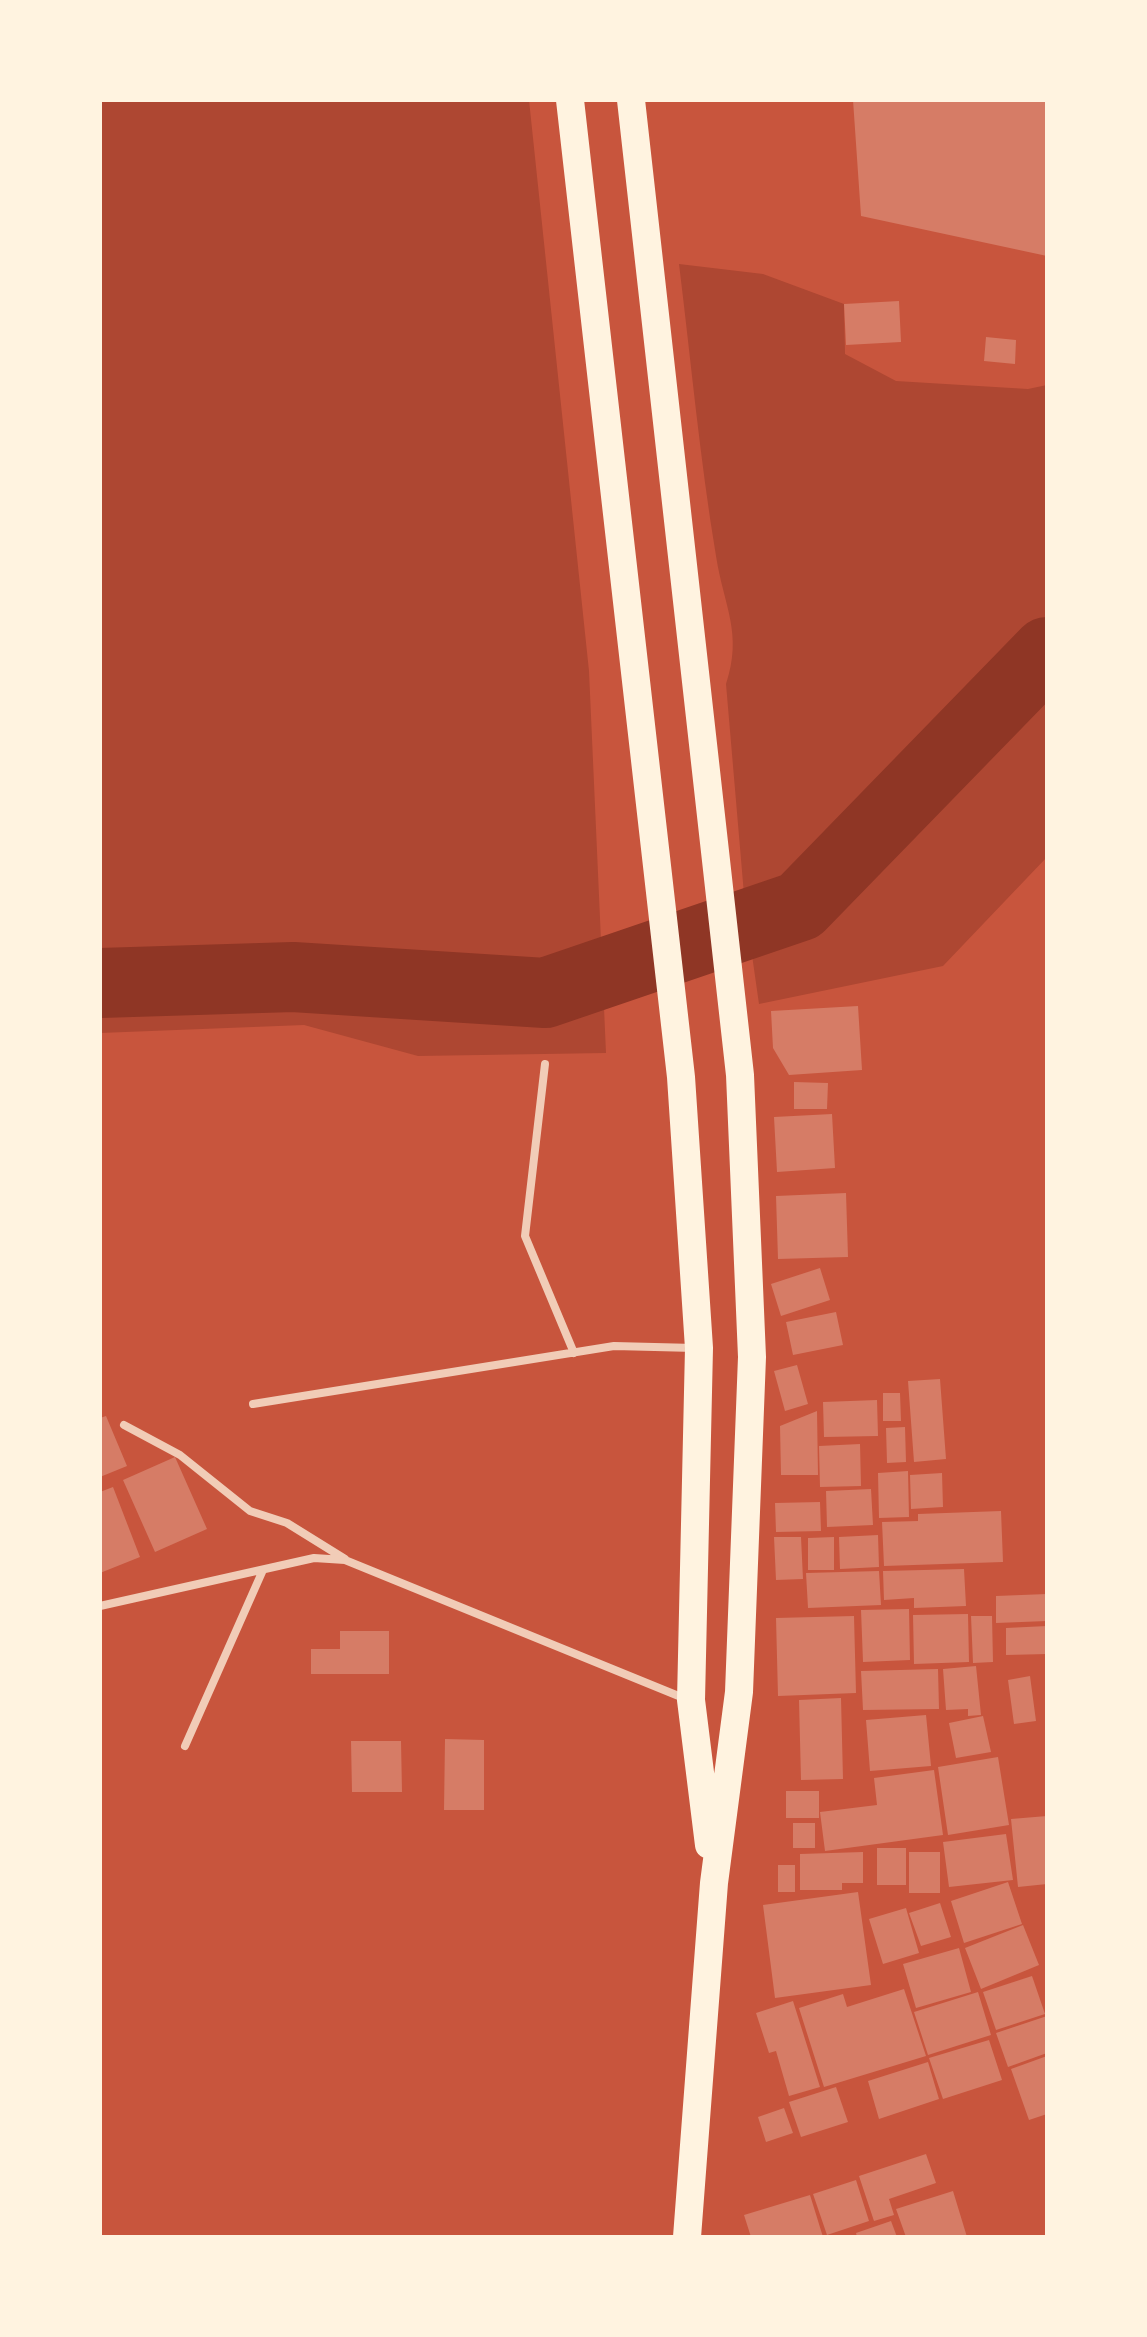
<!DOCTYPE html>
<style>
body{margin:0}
#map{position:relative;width:1147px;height:2337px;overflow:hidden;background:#c8553d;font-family:Barlow,sans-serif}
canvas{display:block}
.frame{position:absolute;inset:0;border:102px solid #fff3e0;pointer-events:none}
</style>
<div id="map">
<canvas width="1147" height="2337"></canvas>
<div class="frame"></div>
</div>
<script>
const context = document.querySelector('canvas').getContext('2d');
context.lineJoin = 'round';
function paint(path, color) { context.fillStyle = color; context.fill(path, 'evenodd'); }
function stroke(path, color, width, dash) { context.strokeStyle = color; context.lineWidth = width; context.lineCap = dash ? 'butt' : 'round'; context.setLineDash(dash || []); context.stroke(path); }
const green = new Path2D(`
 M100 100H529L589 671 606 1053 418 1056 304 1025 100 1033Z
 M679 264 763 274 844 304 845 354 896 381 1028 389 1047 385V857L943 966 759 1004 745 906 726 684C743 633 724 607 716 556 700 460 691 361 679 264Z`);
const river = new Path2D(`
 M100 983 293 977 545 993 800 906 1047 652`);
const building = new Path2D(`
 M853 100H1047V256L861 216Z
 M899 301 901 342 846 345 844 304Z
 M986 337 1016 340 1015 364 984 361Z
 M858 1006 862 1070 789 1075 773 1048 771 1011Z
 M794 1082 828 1083 827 1109H794Z
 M832 1114 835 1168 777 1172 774 1117Z
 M846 1193 848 1257 778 1259 776 1196Z
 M820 1268 830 1300 781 1316 771 1284Z
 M836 1312 843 1345 793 1355 786 1322Z
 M797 1365 808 1404 785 1411 774 1371Z
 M940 1379 946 1459 914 1462 908 1381Z
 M883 1393H900L901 1421H883Z
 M877 1400 878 1436 824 1437 823 1402Z
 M817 1411 818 1475H781L780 1426Z
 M106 1416 127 1466 100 1477V1418Z
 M905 1427 906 1462 887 1463 886 1428Z
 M860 1444 861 1486 820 1487 819 1446Z
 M175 1457 207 1529 155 1552 123 1480Z
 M908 1471 909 1517 879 1518 878 1473Z
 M942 1473 943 1507 911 1509 910 1475Z
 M113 1487 140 1557 100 1573V1492Z
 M871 1489 873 1525 827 1527 826 1491Z
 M820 1502 821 1531 776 1532 775 1503Z
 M1001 1511 1003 1562 884 1566 882 1522 918 1521V1514Z
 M878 1535 879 1567 840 1569 839 1537Z
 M774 1537H801L803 1579 776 1580Z
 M834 1537V1570H808V1538Z
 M964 1569 966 1606 914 1608V1598L884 1600 883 1571Z
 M879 1571 881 1605 808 1608 806 1573Z
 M1047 1594V1621L996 1623V1596Z
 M909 1609 910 1660 863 1662 861 1610Z
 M968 1614 969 1662 914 1664 913 1615Z
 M854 1616 856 1693 778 1696 776 1618Z
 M971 1616H992L993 1662 973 1663Z
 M1047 1626V1654L1006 1655V1628Z
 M340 1631H389V1674H311V1649H340Z
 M976 1666 981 1715 968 1716V1709L946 1710 943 1669Z
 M938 1669 939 1709 863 1710 861 1671Z
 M1030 1676 1036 1721 1014 1724 1008 1680Z
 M841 1698 843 1779 801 1780 799 1700Z
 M926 1715 931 1766 870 1771 866 1720Z
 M983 1716 991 1752 956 1758 949 1723Z
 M445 1739 484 1740V1810H444Z
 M351 1741H401L402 1792H352Z
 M998 1757 1009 1825 948 1835 938 1767Z
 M934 1770 943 1835 825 1851 820 1812 877 1805 874 1778Z
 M786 1791H819V1818H786Z
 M1047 1816V1884L1018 1887 1011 1819Z
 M793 1823H815V1848H793Z
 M1006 1834 1013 1880 949 1887 943 1842Z
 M877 1848H906V1885H877Z
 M863 1852V1883H842V1890H800V1854Z
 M909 1852H940V1893H909Z
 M778 1865H795V1892H778Z
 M1008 1882 1022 1924 964 1943 951 1901Z
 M858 1892 871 1985 775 1998 763 1905Z
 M940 1903 951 1937 921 1946 909 1913Z
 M906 1908 919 1953 883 1964 869 1919Z
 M1023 1925 1039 1965 981 1989 965 1948Z
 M959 1948 971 1992 916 2008 903 1964Z
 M1032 1976 1045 2014 996 2030 983 1992Z
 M904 1989 926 2056 824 2087 799 2008 843 1994 847 2007Z
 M978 1992 991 2035 928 2055 914 2012Z
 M793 2001 820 2087 789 2096 776 2051 769 2053 756 2013Z
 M1047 2016V2053L1008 2067 996 2033Z
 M989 2040 1002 2080 943 2099 929 2058Z
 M1047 2056V2114L1029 2120 1011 2069Z
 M928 2062 939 2099 879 2119 868 2081Z
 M836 2087 848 2122 801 2137 789 2102Z
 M784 2108 793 2133 766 2142 758 2117Z
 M926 2154 936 2183 889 2199 894 2215 874 2221 859 2176Z
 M856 2180 869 2221 827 2235 813 2194Z
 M953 2191 967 2237H906L896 2209Z
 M810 2195 823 2237H751L744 2215Z
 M891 2221 897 2237H857L856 2233Z`);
const service = new Path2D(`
 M545 1064 525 1236 574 1353
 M253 1404 614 1346 695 1348
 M124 1425 180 1455 250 1511 287 1523 345 1559
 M100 1606 314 1558 345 1560 686 1699
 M185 1746 263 1570`);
const trunk = new Path2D(`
 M570 100 681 1077 699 1348 691 1700 709 1845
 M631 100 740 1075 752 1357 739 1692 714 1883 687 2237`);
paint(green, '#ae4732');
stroke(river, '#8f3625', 70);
paint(building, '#d67c66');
stroke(service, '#f1ccb7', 8);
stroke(trunk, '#fff3e0', 28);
</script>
